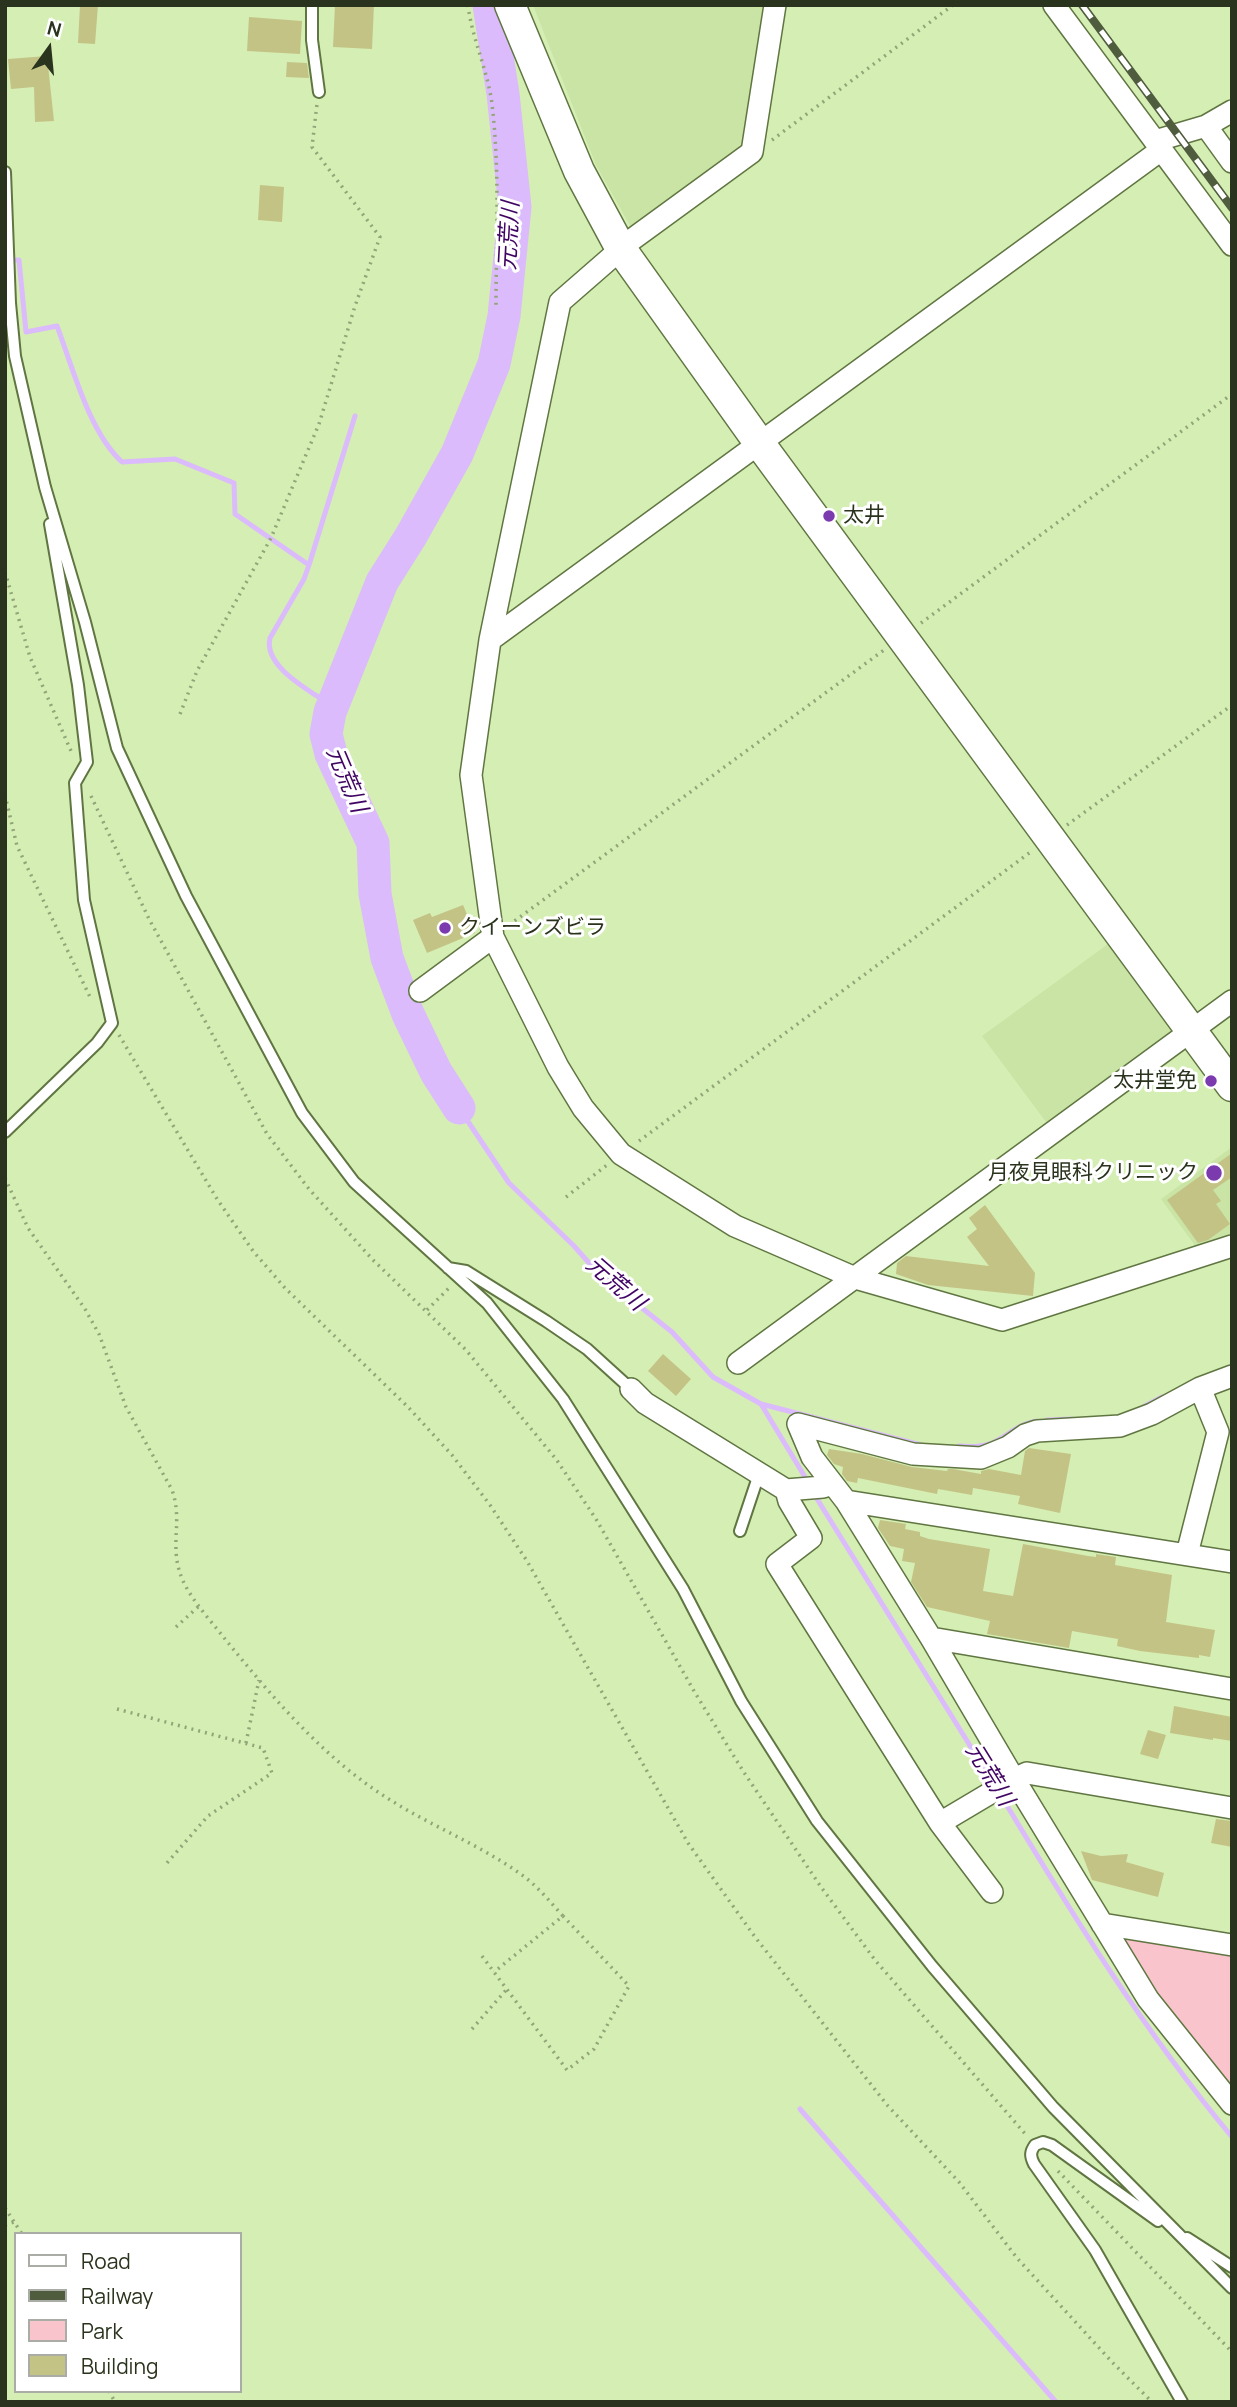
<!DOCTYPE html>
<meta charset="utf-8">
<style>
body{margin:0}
#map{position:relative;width:1237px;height:2407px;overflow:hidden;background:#d5eeb4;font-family:Manrope,sans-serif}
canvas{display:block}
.frame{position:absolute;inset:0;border:7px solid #2a331d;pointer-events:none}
.legend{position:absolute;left:14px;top:2232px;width:228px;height:161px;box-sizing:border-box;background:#fff;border:2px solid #aaada5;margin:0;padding:9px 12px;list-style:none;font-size:21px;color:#2a331d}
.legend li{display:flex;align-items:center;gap:14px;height:35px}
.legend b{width:35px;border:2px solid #aaada5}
.north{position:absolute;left:14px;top:14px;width:70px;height:70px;-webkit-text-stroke:5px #fff;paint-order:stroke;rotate:15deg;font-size:19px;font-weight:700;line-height:28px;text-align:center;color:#2a331d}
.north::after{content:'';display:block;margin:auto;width:24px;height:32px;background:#2a331d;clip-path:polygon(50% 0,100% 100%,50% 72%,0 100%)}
</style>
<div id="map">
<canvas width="1237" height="2407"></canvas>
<div class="frame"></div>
<ul class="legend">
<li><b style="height:9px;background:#fff"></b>Road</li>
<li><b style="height:9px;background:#505c3e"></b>Railway</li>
<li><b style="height:19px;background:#fac4cd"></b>Park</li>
<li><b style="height:19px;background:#c4c386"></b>Building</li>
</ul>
<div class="north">N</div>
</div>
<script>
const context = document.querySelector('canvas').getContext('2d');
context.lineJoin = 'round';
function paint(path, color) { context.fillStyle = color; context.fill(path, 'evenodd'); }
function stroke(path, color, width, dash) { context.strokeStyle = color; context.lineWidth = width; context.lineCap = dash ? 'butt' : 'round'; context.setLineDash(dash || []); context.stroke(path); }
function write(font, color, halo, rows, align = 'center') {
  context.font = font + ' Manrope,"Noto Sans JP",sans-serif'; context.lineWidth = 6; context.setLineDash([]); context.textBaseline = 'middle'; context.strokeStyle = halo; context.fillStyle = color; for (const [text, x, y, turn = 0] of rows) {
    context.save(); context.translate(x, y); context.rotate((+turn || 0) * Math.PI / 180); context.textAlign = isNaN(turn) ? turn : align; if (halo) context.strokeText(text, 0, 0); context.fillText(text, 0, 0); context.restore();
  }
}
const built = new Path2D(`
 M533 5H768L747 147 633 231 596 165Z
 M1108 944 1175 1035 1049 1126 982 1036Z
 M1232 1147V1240L1199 1251 1161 1199Z`);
const green = new Path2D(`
 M1116 1935 1232 1954V2095L1159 2003Z`);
const stream = new Path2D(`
 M9 260H19L26 332 57 326C73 368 89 432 122 462L175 459 234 483 235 514 309 565 304 579 270 638C263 667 311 691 332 706
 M309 565 355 416
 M459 1108 509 1183 574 1246 598 1273 672 1332 713 1377 761 1404 921 1445
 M761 1404 808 1482
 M1143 1407 1162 1397
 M1047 1420 1072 1419
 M959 1446C970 1447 981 1447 992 1443 1008 1436 1019 1423 1037 1421
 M814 1494 995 1786
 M1000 1794C1072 1914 1143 2030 1232 2137
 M800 2109 1056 2402`);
const river = new Path2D(`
 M459 1108 436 1072 408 1014 387 958 375 894 373 843 331 754 326 734 330 712 382 582 411 536 457 454 494 364 504 316 515 207 503 94 489 5`);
const building = new Path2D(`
 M80 5H98L95 44 78 43Z
 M335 5H374L372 49 333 47Z
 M249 17 302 21 300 54 247 51Z
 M47 56 54 121 35 122 34 87 11 89 8 59Z
 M287 62 307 63 309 78 286 77Z
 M260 185 284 187 282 222 258 220Z
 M463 905 475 933 427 953 413 920 430 913 432 917Z
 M1232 1153V1177L1213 1190 1221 1201 1216 1204 1230 1224 1208 1240 1198 1243 1167 1200Z
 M985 1205 1035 1273 1033 1296 928 1285 896 1274 897 1263 906 1256 989 1266 967 1237 977 1229 969 1218Z
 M663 1354 691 1379 676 1396 648 1371Z
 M1029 1448 1071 1454 1060 1513 1018 1504 1020 1496 973 1488 972 1495 938 1489 937 1494 858 1478 857 1483 847 1481 842 1474 843 1467 834 1464 827 1455 829 1449 862 1454 912 1467 947 1471 948 1469H953L981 1474V1471L989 1469 1021 1475 1025 1451Z
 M880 1520 906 1524 905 1529 920 1532V1536L929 1539 990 1549 983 1591 1013 1596 1023 1544 1088 1556 1096 1557V1554L1116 1557 1115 1565 1172 1575 1166 1622 1215 1630 1210 1657 1199 1655V1658L1140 1651 1117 1646 1118 1639 1072 1631 1069 1648 987 1634 990 1621 927 1607 911 1582 915 1563 902 1561 904 1549 890 1546 878 1528Z
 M1174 1706 1232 1717V1741L1213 1738V1740L1170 1733Z
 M1148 1730 1166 1735 1158 1759 1140 1754Z
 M1216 1819 1232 1821V1847L1211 1843Z
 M1081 1851 1101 1856 1128 1854 1126 1862 1164 1873 1158 1897 1092 1880Z`);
const path = new Path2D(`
 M468 5C472 39 488 71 492 104 500 171 496 240 496 308
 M772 140 953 5
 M5 572 30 657 71 751
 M921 623 1232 394
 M180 714 197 671 271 538 319 424 355 306 380 237 312 147 317 104
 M5 795 17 846 91 999
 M91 796 149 919 267 1134 309 1189 373 1260 466 1350 556 1459 596 1519 694 1691 743 1771 821 1887 875 1960 1027 2136
 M1067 825 1232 705
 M509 925 884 650
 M119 1035 217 1199 253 1251 285 1288 408 1407 452 1455 490 1505 527 1561 688 1843 755 1937 888 2106 959 2182 1017 2258 1112 2362 1152 2402
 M639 1141 1032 851
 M5 1178 28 1228 85 1309 99 1334 126 1407 172 1490C184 1524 167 1547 184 1583 194 1603 211 1621 225 1639 274 1699 325 1760 392 1801 435 1828 485 1847 526 1878 540 1889 551 1903 563 1916L494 1972
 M566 1197 607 1165
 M427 1310 450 1287
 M176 1627 199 1606
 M117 1709 263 1748 272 1773 208 1816 166 1864
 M246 1743 259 1680
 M482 1956 567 2070 594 2049 629 1986 563 1916
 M472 2029 507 1989
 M1058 2171 1232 2352
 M5 2208 22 2234
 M5 2225 14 2222
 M109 2391 115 2402`);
const lane = new Path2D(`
 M312 5V40L319 92
 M5 172 10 303 15 356 45 487 85 622 117 748 186 896 302 1113 354 1182 487 1303 563 1399 683 1589 741 1701 817 1821 932 1966 1053 2107 1232 2288
 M5 1132 97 1043 112 1023 84 900 75 783 87 762 78 685 50 524
 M448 1268 466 1271 546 1321 587 1349 631 1389
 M740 1531 759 1474
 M1158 2221 1052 2145 1043 2142 1035 2145C1030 2152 1030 2156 1034 2164L1095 2250 1182 2402
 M1187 2238 1232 2267`);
const street = new Path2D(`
 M775 5 752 152 630 241 560 302 490 640 471 775 493 937 558 1067 583 1108 621 1154 735 1226 855 1278 1002 1320 1232 1246
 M1054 5 1232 245
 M1206 126 1232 162
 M1155 141 1206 126 1232 111
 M490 640 1161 150
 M420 991 493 937
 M738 1363 1232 1001
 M631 1389 645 1403 786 1490 823 1487 833 1484
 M786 1490 789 1501 811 1538 777 1564 940 1823 992 1892
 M846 1501 812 1457 798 1424 913 1454 981 1458 1008 1447 1025 1435 1037 1431 1120 1426 1152 1414 1200 1388 1232 1376
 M1187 1554 1218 1432 1200 1388
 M1232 1562 846 1501 931 1638 1014 1779 1027 1773 1232 1808
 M931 1638 1232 1689
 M940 1823 1014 1779 1148 1999 1232 2104
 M1102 1924 1232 1945`);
const secondary = new Path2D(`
 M510 5 579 171 621 249 760 444 1232 1086`);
const rail = new Path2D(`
 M1082 5 1232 208`);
const markers = [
 [829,516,7,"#7c3aaf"],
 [445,928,7,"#7c3aaf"],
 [1211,1081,7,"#7c3aaf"],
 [1214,1173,9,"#7c3aaf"]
];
const poiNames = [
 ["太井",843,516],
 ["クイーンズビラ",459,928],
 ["太井堂免",1197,1081,"right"],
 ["月夜見眼科クリニック",1198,1173,"right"]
];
const waterNames = [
 ["元荒川",510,236,-87],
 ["元荒川",346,780,67],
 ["元荒川",615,1284,41],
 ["元荒川",989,1775,58]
];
paint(built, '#c9e4a4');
paint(green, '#fac4cd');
stroke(stream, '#dbbbfb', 5);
stroke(river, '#dbbbfb', 33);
paint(building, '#c4c386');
stroke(lane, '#607642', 14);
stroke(street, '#607642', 24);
stroke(secondary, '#607642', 33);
stroke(path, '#92a579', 3.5, [2, 5]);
stroke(lane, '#fff', 10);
stroke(street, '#fff', 21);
stroke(secondary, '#fff', 30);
stroke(rail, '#505c3e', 8);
stroke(rail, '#fff', 5, [16]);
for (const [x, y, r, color] of markers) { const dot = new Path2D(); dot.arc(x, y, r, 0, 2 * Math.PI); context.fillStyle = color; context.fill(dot); stroke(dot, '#fff', 2.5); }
write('21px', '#2a331d', '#fff', poiNames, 'left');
write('italic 23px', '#400463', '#fff', waterNames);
</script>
